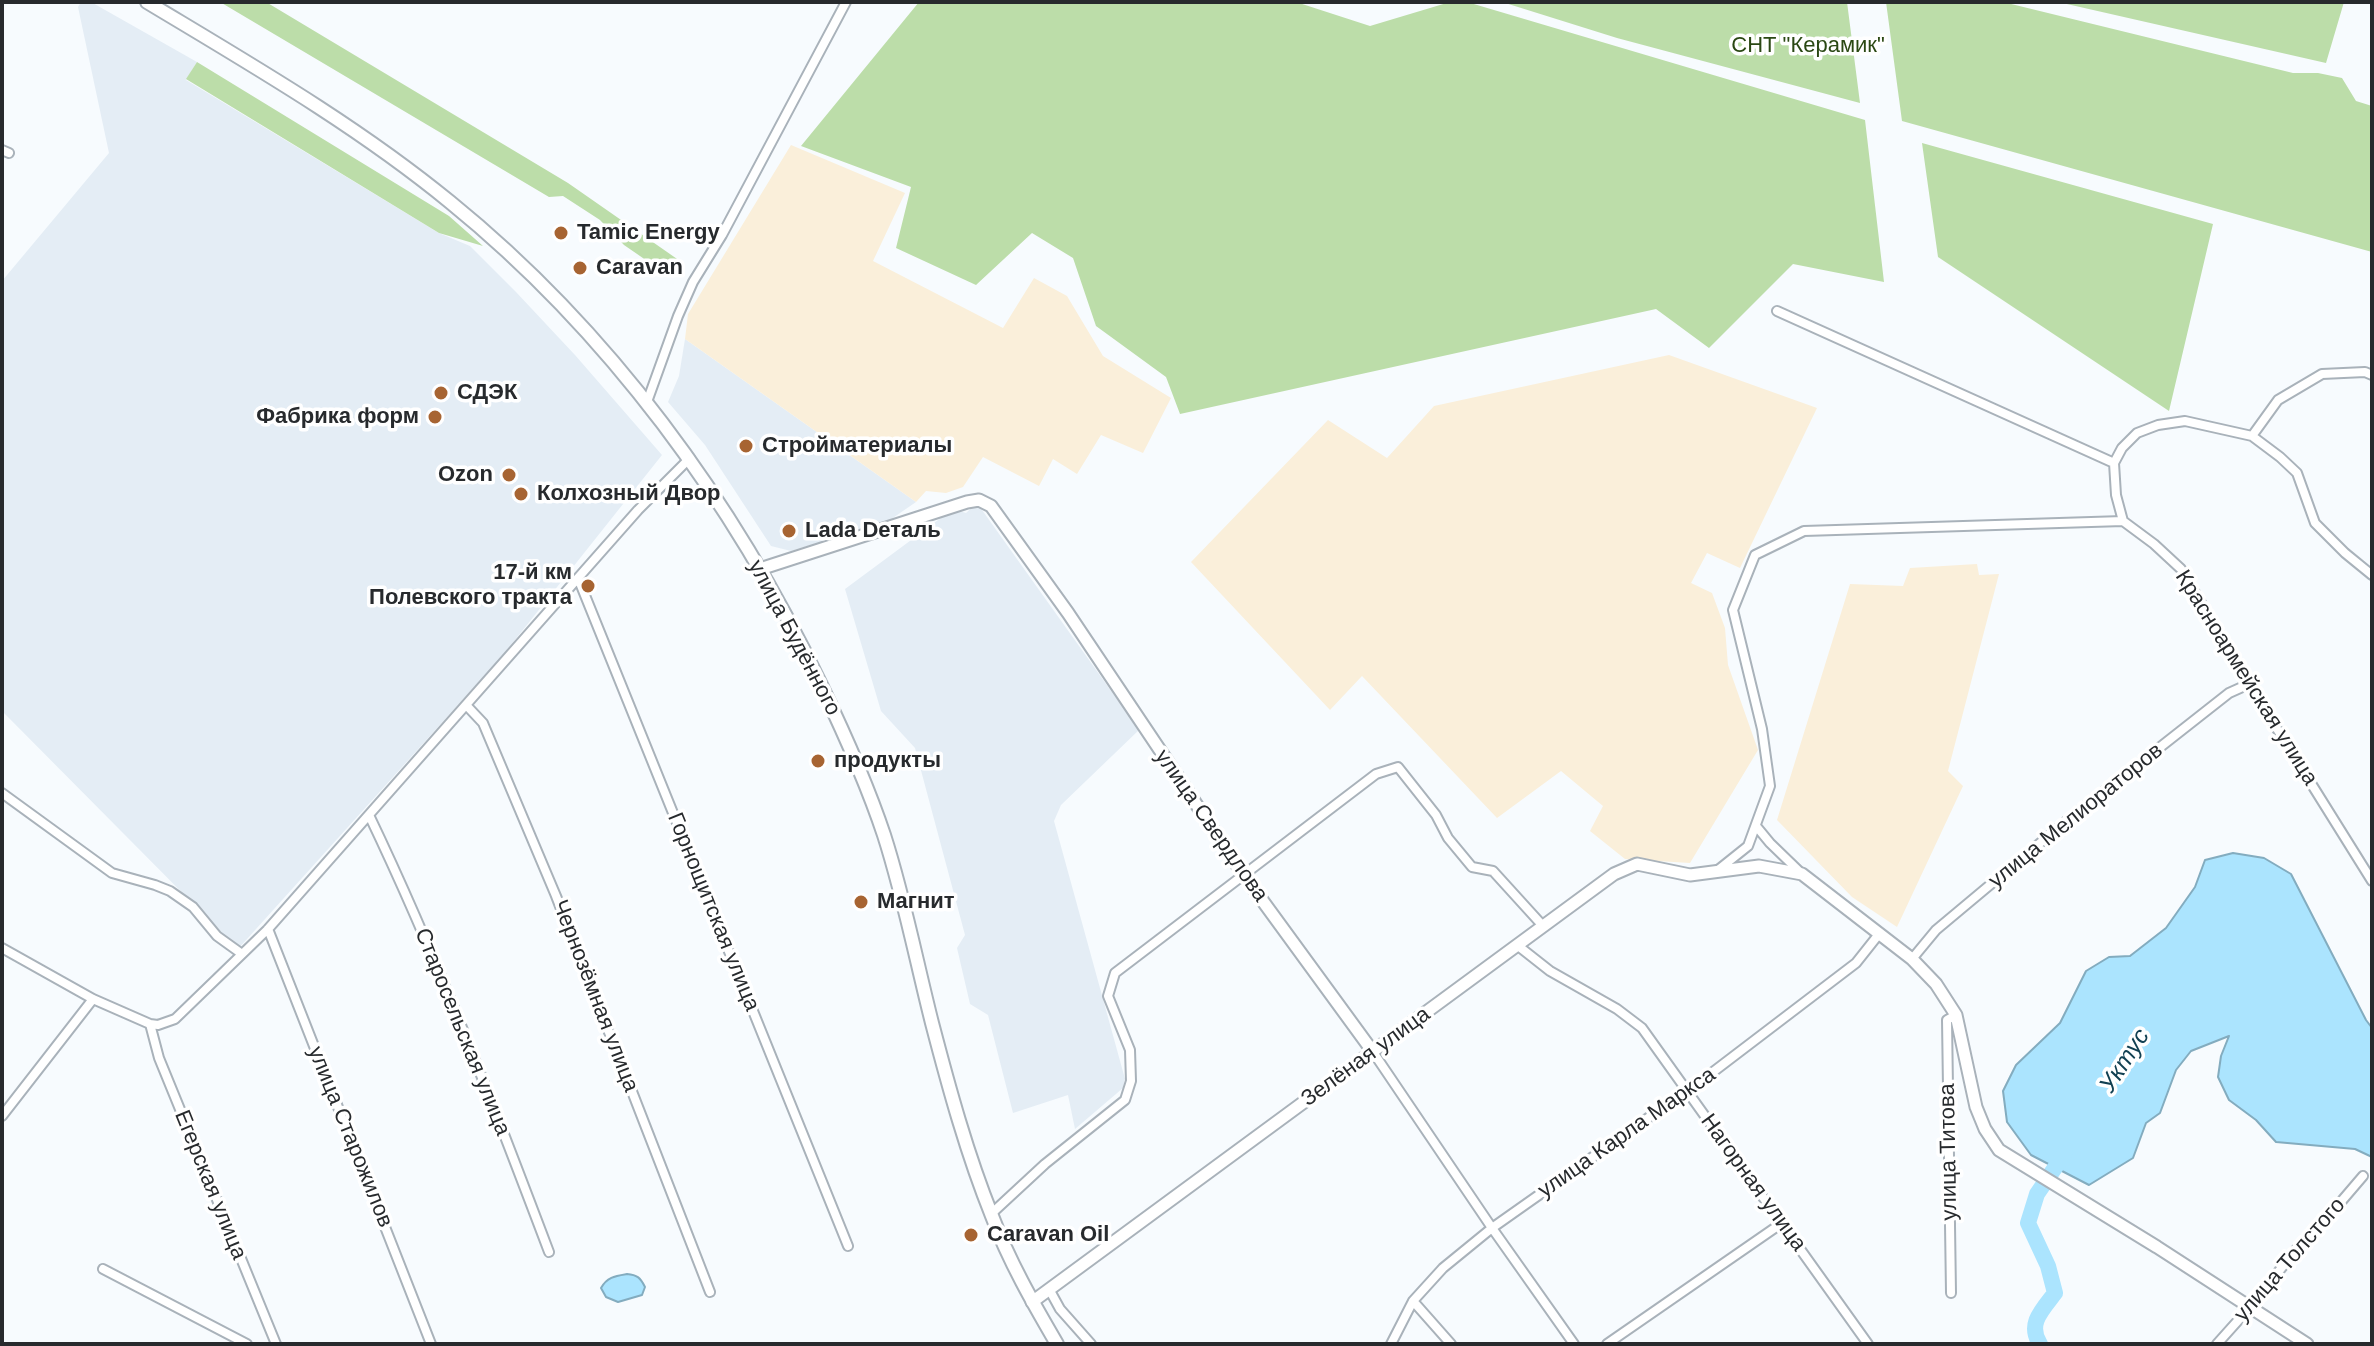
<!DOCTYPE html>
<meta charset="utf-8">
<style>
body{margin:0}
#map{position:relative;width:2374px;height:1346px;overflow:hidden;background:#f7fbfe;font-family:Arial,sans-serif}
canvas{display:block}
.frame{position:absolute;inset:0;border:4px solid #272a2d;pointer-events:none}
</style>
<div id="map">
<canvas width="2374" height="1346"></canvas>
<div class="frame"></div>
</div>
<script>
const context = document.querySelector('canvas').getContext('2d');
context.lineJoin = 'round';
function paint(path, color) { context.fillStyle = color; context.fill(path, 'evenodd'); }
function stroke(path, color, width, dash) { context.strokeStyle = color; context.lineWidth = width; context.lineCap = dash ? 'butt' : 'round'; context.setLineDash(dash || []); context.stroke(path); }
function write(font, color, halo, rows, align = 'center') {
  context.font = font + ' Arial,sans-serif'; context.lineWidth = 7; context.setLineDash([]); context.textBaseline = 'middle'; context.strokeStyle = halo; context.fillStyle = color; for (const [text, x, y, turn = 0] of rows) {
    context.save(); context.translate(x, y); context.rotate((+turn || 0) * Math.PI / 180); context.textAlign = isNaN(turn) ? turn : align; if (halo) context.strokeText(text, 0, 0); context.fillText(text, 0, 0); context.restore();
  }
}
const built = new Path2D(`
 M81 2H91L197 62 186 80 439 233 470 246 516 292 575 355 662 455 503 655 238 949 2 711V281L109 153 78 7Z
 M685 339 916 502 887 522 791 551 771 546 705 445 668 402 679 376Z
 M977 503 1139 730 1061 805 1054 821 1125 1079 1123 1088 1075 1129 1068 1095 1013 1113 988 1015 970 1004 957 948 965 935 915 748 881 711 845 589 953 509 966 513Z`);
const industrial = new Path2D(`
 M791 145 905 193 873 261 1003 328 1034 278 1067 296 1103 356 1171 398 1143 453 1101 435 1077 474 1053 459 1039 486 983 457 963 487 946 493 926 491 916 502 685 339 688 314Z
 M1669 355 1817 408 1740 568 1707 553 1691 583 1712 593 1725 628 1728 665 1758 750 1690 863 1625 859 1590 831 1603 806 1561 771 1497 818 1362 676 1330 710 1191 562 1328 420 1387 458 1434 406Z
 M1977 564 1979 575 1999 574 1948 771 1963 786 1897 927 1852 897 1777 820 1850 584 1903 586 1910 568Z`);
const green = new Path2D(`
 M220 2H266L568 183 680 261 669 276 624 245 600 220 563 196 549 197Z
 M919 2H1296L1370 26 1450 2H1467L1865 120 1884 282 1793 264 1709 348 1656 309 1180 414 1166 377 1096 326 1073 258 1032 233 976 285 896 248 911 187 801 146Z
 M1502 2H1847L1860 103 1617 38Z
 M1886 2H2003L2293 73H2318L2342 78 2356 101 2372 106V252L1902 121Z
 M2058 2H2344L2326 63Z
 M197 62 449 216 483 246 439 233 186 79Z
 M1922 143 2213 224 2169 411 1938 257Z`);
const water = new Path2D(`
 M2233 853 2264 858 2291 874 2366 1020 2372 1028V1157L2355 1149 2276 1142 2256 1120 2229 1100 2218 1077 2221 1056 2229 1036 2191 1051 2176 1070 2160 1113 2146 1123 2133 1158 2089 1185 2031 1155 2007 1122 2003 1091 2016 1065 2060 1023 2086 971 2109 957 2130 956 2166 928 2195 887 2205 860Z
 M627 1274C637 1275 640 1277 645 1287L642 1295 618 1302 606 1297 601 1288C607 1277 615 1276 627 1274Z`);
const river = new Path2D(`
 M2040 1344C2027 1324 2042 1310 2055 1293L2048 1266 2028 1223 2037 1194 2065 1153`);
const street = new Path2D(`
 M2 150 9 153
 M1777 311 2114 463
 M647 402 678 316 693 282 722 235 846 2
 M2252 436 2278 400 2322 374 2365 372 2372 375
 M2123 521 2116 495 2114 463 2122 448 2137 433 2158 425 2185 421 2252 436 2280 457 2297 473 2315 523 2345 553 2372 575
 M578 578 848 1246
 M467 706 483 723 556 896 710 1292
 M2 793 112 873 155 885 170 891 193 907 217 936 242 954
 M369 815C437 957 493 1104 549 1252
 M1756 826 1770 843 1801 873
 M1718 870 1748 846 1770 786 1762 729 1733 610 1755 555 1804 531 2123 521 2154 544 2181 569 2249 684 2372 881
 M268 929 431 1344
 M1517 945 1550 971 1617 1009 1642 1028 1868 1344
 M2 948 93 999 150 1024 158 1025 175 1019 268 929 638 510 690 458
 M1912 959 1936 930 2070 818 2229 693 2249 684
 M150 1024 159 1058 276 1344
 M1373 1052 1492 1228 1574 1344
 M2 1116 93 999
 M991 1214 1045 1164 1125 1100 1131 1081 1130 1050 1108 996 1115 973 1376 774 1398 767 1436 815 1448 838 1472 867 1493 871 1543 926
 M103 1269 247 1344
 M1049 1289 1060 1309 1091 1344
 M1951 1293 1947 1020 1956 1015
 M1413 1301 1451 1344
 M1391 1344 1413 1301 1443 1268 1492 1228 1709 1075 1856 963 1879 934
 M1607 1344 1782 1223
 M2217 1344 2251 1306 2299 1246 2316 1231 2363 1176`);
const secondary = new Path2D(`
 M760 569 967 502 979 500 991 506 1068 613 1243 874 1373 1052
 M1032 1302 1614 874 1637 864 1690 875 1759 866 1802 874 1912 959 1936 984 1956 1015 1976 1107 1985 1129 1999 1150 2157 1247 2307 1344`);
const primary = new Path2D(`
 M147 2C250 64 356 125 450 202 609 331 734 502 822 687 845 735 867 784 884 835 904 897 916 960 932 1023 949 1088 967 1154 992 1216 1009 1261 1033 1303 1057 1344`);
const markers = [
 [561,233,8,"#a76432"],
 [580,268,8,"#a76432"],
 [441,393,8,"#a76432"],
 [435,417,8,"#a76432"],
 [746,446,8,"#a76432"],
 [509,475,8,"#a76432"],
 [521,494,8,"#a76432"],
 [789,531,8,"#a76432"],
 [588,586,8,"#a76432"],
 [818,761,8,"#a76432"],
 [861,902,8,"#a76432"],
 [971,1235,8,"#a76432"]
];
const parkNames = [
 ["СНТ \"Керамик\"",1808,46]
];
const poiNames = [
 ["Tamic Еnergy",577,233],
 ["Caravan",596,268],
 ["СДЭК",457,393],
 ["Фабрика форм",419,417,"right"],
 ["Стройматериалы",762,446],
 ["Ozon",493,475,"right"],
 ["Колхозный Двор",537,494],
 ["Lada Dеталь",805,531],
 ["17-й км",572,573,"right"],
 ["Полевского тракта",572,598,"right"],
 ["продукты",834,761],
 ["Магнит",877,902],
 ["Caravan Oil",987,1235]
];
const streetNames = [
 ["улица Будённого",794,638,62],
 ["Красноармейская улица",2246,678,58],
 ["улица Мелиораторов",2076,816,-39],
 ["улица Свердлова",1211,826,55],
 ["Горнощитская улица",713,912,68],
 ["Чернозёмная улица",595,996,69],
 ["Старосельская улица",462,1032,68],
 ["Зелёная улица",1366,1057,-36],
 ["улица Карла Маркса",1627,1133,-35],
 ["улица Старожилов",350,1137,68],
 ["улица Титова",1949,1152,-91],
 ["Нагорная улица",1753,1183,54],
 ["Егерская улица",210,1185,68],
 ["улица Толстого",2290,1260,-49]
];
const waterNames = [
 ["Уктус",2125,1061,-57]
];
paint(built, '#e4edf5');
paint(industrial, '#faefda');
paint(green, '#bcdda9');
paint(water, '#abe4fe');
stroke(water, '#83acbf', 2);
stroke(river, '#abe4fe', 16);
stroke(street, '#a9b2ba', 12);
stroke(secondary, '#a9b2ba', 15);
stroke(primary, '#a9b2ba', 16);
stroke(street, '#fff', 8);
stroke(secondary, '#fff', 11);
stroke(primary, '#fff', 12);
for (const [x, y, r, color] of markers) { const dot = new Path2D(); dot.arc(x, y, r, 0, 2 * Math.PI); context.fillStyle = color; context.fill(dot); stroke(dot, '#fff', 3); }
write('22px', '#2a4813', '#fff', parkNames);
write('bold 22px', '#272a2d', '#fff', poiNames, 'left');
write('22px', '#272a2d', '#fff', streetNames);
write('italic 24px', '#114052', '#fff', waterNames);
</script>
